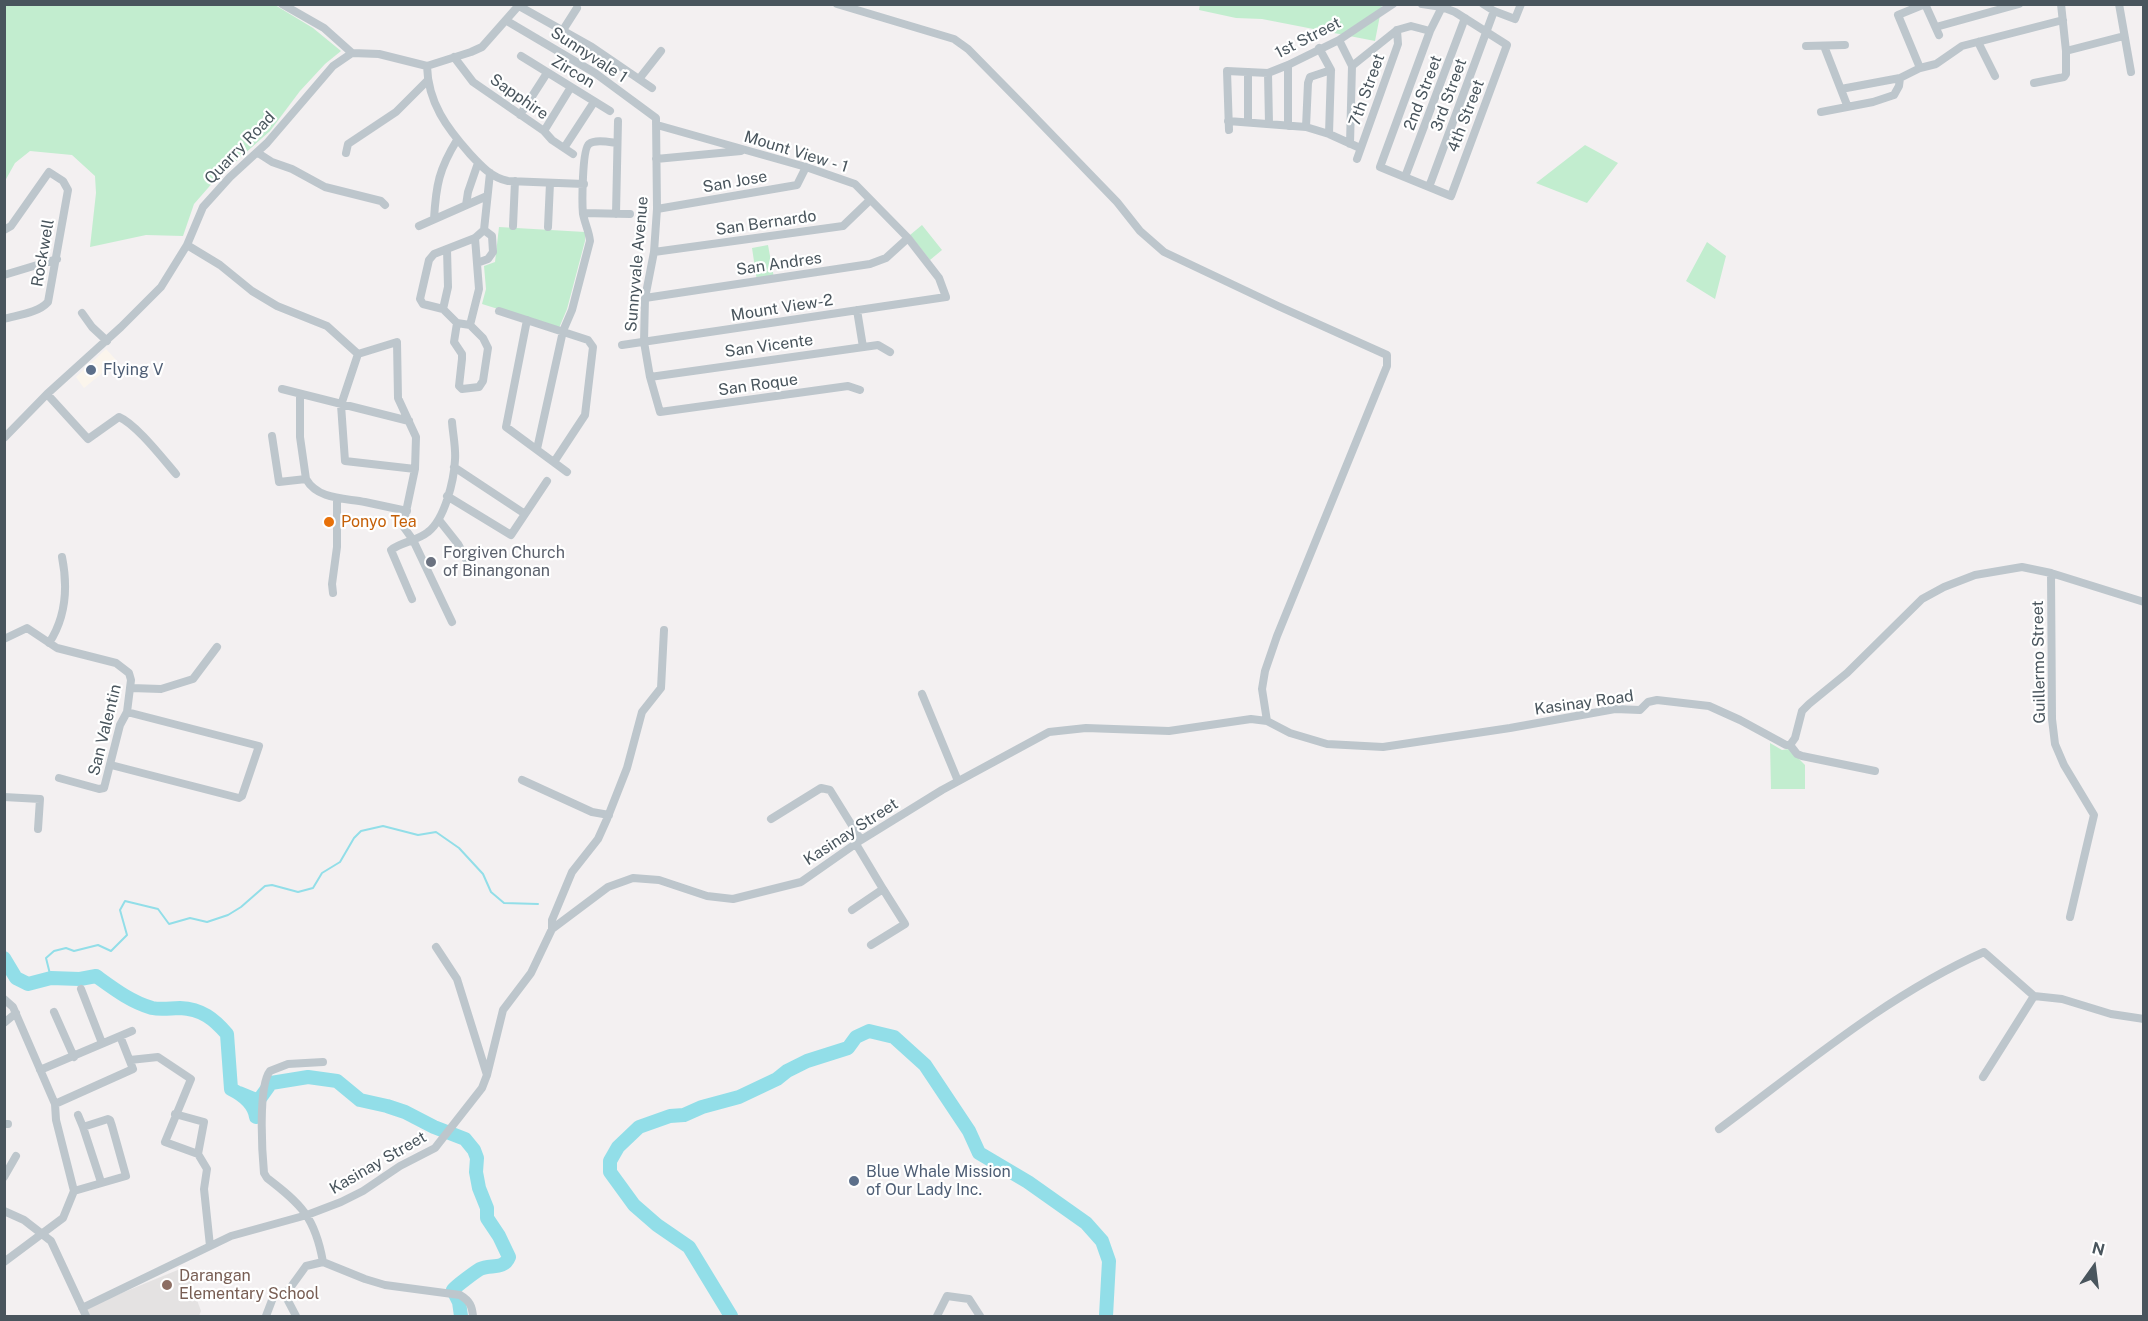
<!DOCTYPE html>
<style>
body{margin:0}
#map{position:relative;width:2148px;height:1321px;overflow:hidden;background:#f3f0f1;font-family:"Public Sans",sans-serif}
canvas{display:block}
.frame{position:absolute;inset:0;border:6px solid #49555d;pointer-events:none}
.north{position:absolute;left:2064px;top:1237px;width:60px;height:60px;-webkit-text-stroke:4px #fff;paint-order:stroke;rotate:14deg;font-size:16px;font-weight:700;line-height:24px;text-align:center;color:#49555d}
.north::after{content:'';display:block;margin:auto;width:21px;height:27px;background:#49555d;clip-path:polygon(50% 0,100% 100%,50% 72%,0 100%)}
</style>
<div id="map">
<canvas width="2148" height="1321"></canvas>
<div class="frame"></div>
<div class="north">N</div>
</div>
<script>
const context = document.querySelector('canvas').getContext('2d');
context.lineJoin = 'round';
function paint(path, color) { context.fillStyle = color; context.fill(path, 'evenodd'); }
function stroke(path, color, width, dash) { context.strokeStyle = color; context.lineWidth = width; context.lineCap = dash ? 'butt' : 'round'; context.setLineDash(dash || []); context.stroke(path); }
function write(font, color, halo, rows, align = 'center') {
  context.font = font + ' "Public Sans",sans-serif'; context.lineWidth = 4.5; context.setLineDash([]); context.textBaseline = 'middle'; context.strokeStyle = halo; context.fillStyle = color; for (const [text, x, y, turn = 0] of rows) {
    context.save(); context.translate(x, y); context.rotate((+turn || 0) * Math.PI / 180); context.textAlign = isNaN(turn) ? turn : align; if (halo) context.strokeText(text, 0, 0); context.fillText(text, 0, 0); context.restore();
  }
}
const commercial = new Path2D(`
 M106 349 117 361 84 388 76 377Z`);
const education = new Path2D(`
 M185 1267 201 1311 199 1316H89L85 1308Z`);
const green = new Path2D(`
 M5 4 275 5 313 28 341 51 325 64 300 91 270 131 215 180 194 204 183 236 146 235 90 247 96 193 95 176 72 155 30 151 15 163 5 181Z
 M1200 4 1382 5 1375 41 1262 19 1236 18 1199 10Z
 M1585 145 1618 163 1587 203 1536 183Z
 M922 225 942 250 930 260 910 235Z
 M499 227 585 232V241L567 309 559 328 482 304 486 289 484 266 495 262Z
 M1707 242 1726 256 1715 299 1686 281Z
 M768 245 774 278 757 281 752 248Z
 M1770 743 1782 750 1789 749 1805 765V789H1771Z`);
const stream = new Path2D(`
 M51 978 46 958 54 951 66 948 74 951 98 945 111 951 127 935 120 910 125 901 158 909 169 924 190 918 207 922 228 915 241 907 265 886 272 885 298 892 313 888 322 873 340 862 354 838 361 831 383 826 418 835 436 832 459 848 483 874 491 892 504 903 538 904`);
const river = new Path2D(`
 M4 958 16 978 28 984 51 978 80 979 96 976C114 989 131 1002 152 1008 162 1010 171 1008 180 1008 202 1009 214 1019 227 1034L231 1089C243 1095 254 1103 256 1117
 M239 1093 256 1100 261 1097 271 1083 308 1077 337 1081 360 1100 387 1106 405 1112 434 1127 465 1139 474 1150 477 1158 476 1172 479 1188 487 1208V1218L499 1236 509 1257C504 1270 490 1264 480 1269 475 1272 456 1286 453 1290L459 1302 461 1316
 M731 1316 689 1247 657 1225 634 1205 610 1172V1161L618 1147 639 1127 670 1116 684 1115 702 1107 739 1097 777 1079 787 1071 807 1061 848 1048 856 1037 869 1031 894 1037 925 1065 969 1131 979 1153 1028 1182 1086 1223 1102 1241 1109 1261 1106 1316`);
const minor = new Path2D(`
 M282 4 324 28 352 53
 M837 4 954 39 968 49 1026 108 1117 202 1140 231 1164 252 1278 306 1387 355V366L1277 636 1265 671 1262 689 1267 721
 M1422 4 1442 7 1455 12 1507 45 1451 196 1380 167 1430 31 1442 7 1443 4
 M1483 4 1494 11 1515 19 1521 4
 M1925 4 1898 15 1920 68 1936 64 1962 46 2063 20
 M1925 4 1939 35
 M2119 4 2131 72
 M519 6 592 47 652 88
 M507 21 595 73 656 118 657 209 654 252 645 298 644 342 650 377 660 412 848 386 860 390
 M1936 27 2019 4
 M563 30 577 8
 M1339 40 1352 66 1350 144
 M1978 42 1995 76
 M1806 46 1845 45
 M1824 46 1847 105
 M1319 48 1331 70 1329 134
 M2066 51 2124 36
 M521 56 610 111
 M454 57 473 82 544 131 552 140 573 154
 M427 66C428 103 447 128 470 154 481 166 492 178 508 181L584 184
 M1352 66 1397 30 1411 26 1430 31
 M1268 73 1269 124
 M639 79 661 51
 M2034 83 2064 77 2066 74V51L2061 4
 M1841 89 1900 78 1920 68
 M1821 112 1873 102 1894 95 1899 86 1900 78
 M520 115 547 73
 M1228 121 1306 127 1329 134 1360 148
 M1248 122V72
 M1288 126V65
 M1306 127 1308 83 1310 77 1331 70
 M1229 130 1227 71 1268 73 1288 65 1339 40 1393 4
 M544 131 571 87
 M564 148 594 102
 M258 153 272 162 292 169 325 187 381 201 385 205
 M346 153 348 144 396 112 427 81
 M656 159 741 151
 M1357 159 1398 44 1397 30
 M1405 177 1465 18
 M1429 187 1494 11
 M466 205 468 192 478 163
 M657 209 797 185 806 167
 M583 213 630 214
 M616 214 618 121
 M434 219C436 185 439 169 457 140
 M419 226 487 196
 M513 226 515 181
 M548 227 550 183
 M4 230 11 226 49 172 63 181 68 190 48 302C38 313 18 315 4 319
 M187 245 220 265 252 291 277 306 327 326 358 354 397 342 398 398 416 437 415 469 403 526 413 540 452 622
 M654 252 843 226 870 200
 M477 263 488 259 493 252 492 236 484 230
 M4 275 57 259
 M645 298 870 264 886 258 908 238
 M443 309 448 287 447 249
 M857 310 863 347
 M499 311 588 340 593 347 585 415 554 462
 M82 313 92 327 107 341
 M527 320 506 427 567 472
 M457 323 454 342 462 354V359L459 386 462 389 479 387 483 381 488 348 483 338 470 325 457 323 443 309 423 304 420 299 429 260 434 254 475 238 484 230 490 173
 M470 325 479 289 475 238
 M622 345 946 297 939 278 908 238 855 184 806 167 657 125
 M358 354 341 405 345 461 415 469
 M650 377 878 345 890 352
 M282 389 409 421
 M47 394 88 439 119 417C136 424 163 459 176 474
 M300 395V437L306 479C318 500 345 498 365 502 379 505 393 508 407 511
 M272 436 279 482 306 479
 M4 438 47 394 121 327 161 287 187 245 203 207 230 177 267 143 333 66 352 53 379 54 427 66 471 52 482 47 520 4
 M537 449 563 331 572 310 590 241C589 231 585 224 583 214 582 204 582 149 589 144 595 139 609 142 617 143
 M454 467 525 514
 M447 496 511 535 547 481
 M439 520 458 544 466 559
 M2051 573 2052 719 2055 744 2064 765 2094 815 2070 917
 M333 593 332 584 337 547V499
 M412 599 391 550C401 542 417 541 428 532 445 519 454 480 455 460 456 448 453 435 452 422
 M4 639 27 628 57 648 116 663 129 673 131 680 127 712 120 725 104 788 99 789 59 778
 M49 643C66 617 68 587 62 557
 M131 688 161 689 193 679 217 647
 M922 694 958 781
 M1790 745 1797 754 1802 756 1875 771
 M111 765 239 798 242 796 259 746 127 712
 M522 780 592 812 609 815
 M4 797 40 799 38 829
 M771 819 821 788 830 790 861 840
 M852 910 883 889 856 844
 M552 929V920L572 872 598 839 607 819 627 768 642 712 661 688 664 630
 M871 945 905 924 883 889
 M436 947 457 979 487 1075
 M81 989 102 1043
 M4 999 13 1007 55 1104 56 1120 74 1191 63 1218 4 1262
 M54 1012 74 1057
 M4 1023 16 1013
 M130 1060 158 1057 191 1079 165 1142 198 1154
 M40 1070 132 1031
 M1983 1077 2034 996
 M55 1104 133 1069 120 1036
 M175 1114 204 1122 198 1154 207 1169 204 1189 210 1246
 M78 1115 83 1127
 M4 1124H8
 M1719 1129C1804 1066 1887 995 1984 952L2034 996 2062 999 2111 1014 2144 1019
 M4 1177 16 1156
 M74 1191 126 1176 112 1126 110 1120 108 1119 83 1127 101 1182
 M4 1211 24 1220 51 1241 86 1316
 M323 1262C315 1217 301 1204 267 1178L264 1173C262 1152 258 1086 270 1071L288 1064 323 1062
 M285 1295 306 1266 323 1262 365 1279 385 1285 460 1295C470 1301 472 1306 473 1316
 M285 1295 296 1316
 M82 1308 231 1236 307 1215 341 1202 363 1191 400 1166 435 1148 482 1088 487 1075 503 1010 531 973 552 929 608 887 633 878 659 880 707 896 733 899 801 882 861 840 942 790 1049 732 1086 728 1169 731 1251 719 1267 721 1290 733 1327 744 1383 747 1510 728 1615 709 1640 710 1648 702 1657 700 1709 706 1740 720 1786 745H1790L1795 738 1802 711 1809 704 1847 673 1922 599 1944 587 1975 575 2022 567 2051 573 2144 602
 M266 1316 274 1295H285
 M937 1316 947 1296 969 1299 980 1316`);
const markers = [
 [91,370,6,"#5c6f8a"],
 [329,522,6,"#e8710a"],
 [431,562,6,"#6b7280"],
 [854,1181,6,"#5c6f8a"],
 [167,1285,6,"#8d6e63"]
];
const streetNames = [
 ["1st Street",1308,38,-27],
 ["Sunnyvale 1",589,55,33],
 ["Zircon",573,72,31],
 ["7th Street",1367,90,-70],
 ["2nd Street",1423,93,-69],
 ["3rd Street",1449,95,-70],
 ["Sapphire",519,97,35],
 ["4th Street",1466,116,-69],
 ["Quarry Road",240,148,-46],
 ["Mount View - 1",796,152,17],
 ["San Jose",735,182,-10],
 ["San Bernardo",766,223,-8],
 ["Rockwell",43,253,-80],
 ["Sunnyvale Avenue",637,264,-85],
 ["San Andres",779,264,-8],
 ["Mount View-2",782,308,-9],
 ["San Vicente",769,346,-8],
 ["San Roque",758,385,-8],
 ["Guillermo Street",2039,662,-91],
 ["Kasinay Road",1584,703,-8],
 ["San Valentin",105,730,-76],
 ["Kasinay Street",851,832,-33],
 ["Kasinay Street",378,1163,-30]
];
const serviceNames = [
 ["Flying V",103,370],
 ["Blue Whale Mission",866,1172],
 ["of Our Lady Inc.",866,1190]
];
const foodNames = [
 ["Ponyo Tea",341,522]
];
const worshipNames = [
 ["Forgiven Church",443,553],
 ["of Binangonan",443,571]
];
const educationNames = [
 ["Darangan",179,1276],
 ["Elementary School",179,1294]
];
paint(commercial, '#fbf5ec');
paint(education, '#e4e2e2');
paint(green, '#c2edcf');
stroke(stream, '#92dee8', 2);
stroke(river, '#92dee8', 14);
stroke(minor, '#bdc6cc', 8);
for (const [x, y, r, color] of markers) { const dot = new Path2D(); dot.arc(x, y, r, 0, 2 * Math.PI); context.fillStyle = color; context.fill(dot); stroke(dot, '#fff', 2); }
write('16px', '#49555d', '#fff', streetNames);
write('16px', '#4e5e75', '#fff', serviceNames, 'left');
write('16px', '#c56008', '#fff', foodNames, 'left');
write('16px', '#5b616d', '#fff', worshipNames, 'left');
write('16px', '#785e54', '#fff', educationNames, 'left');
</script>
